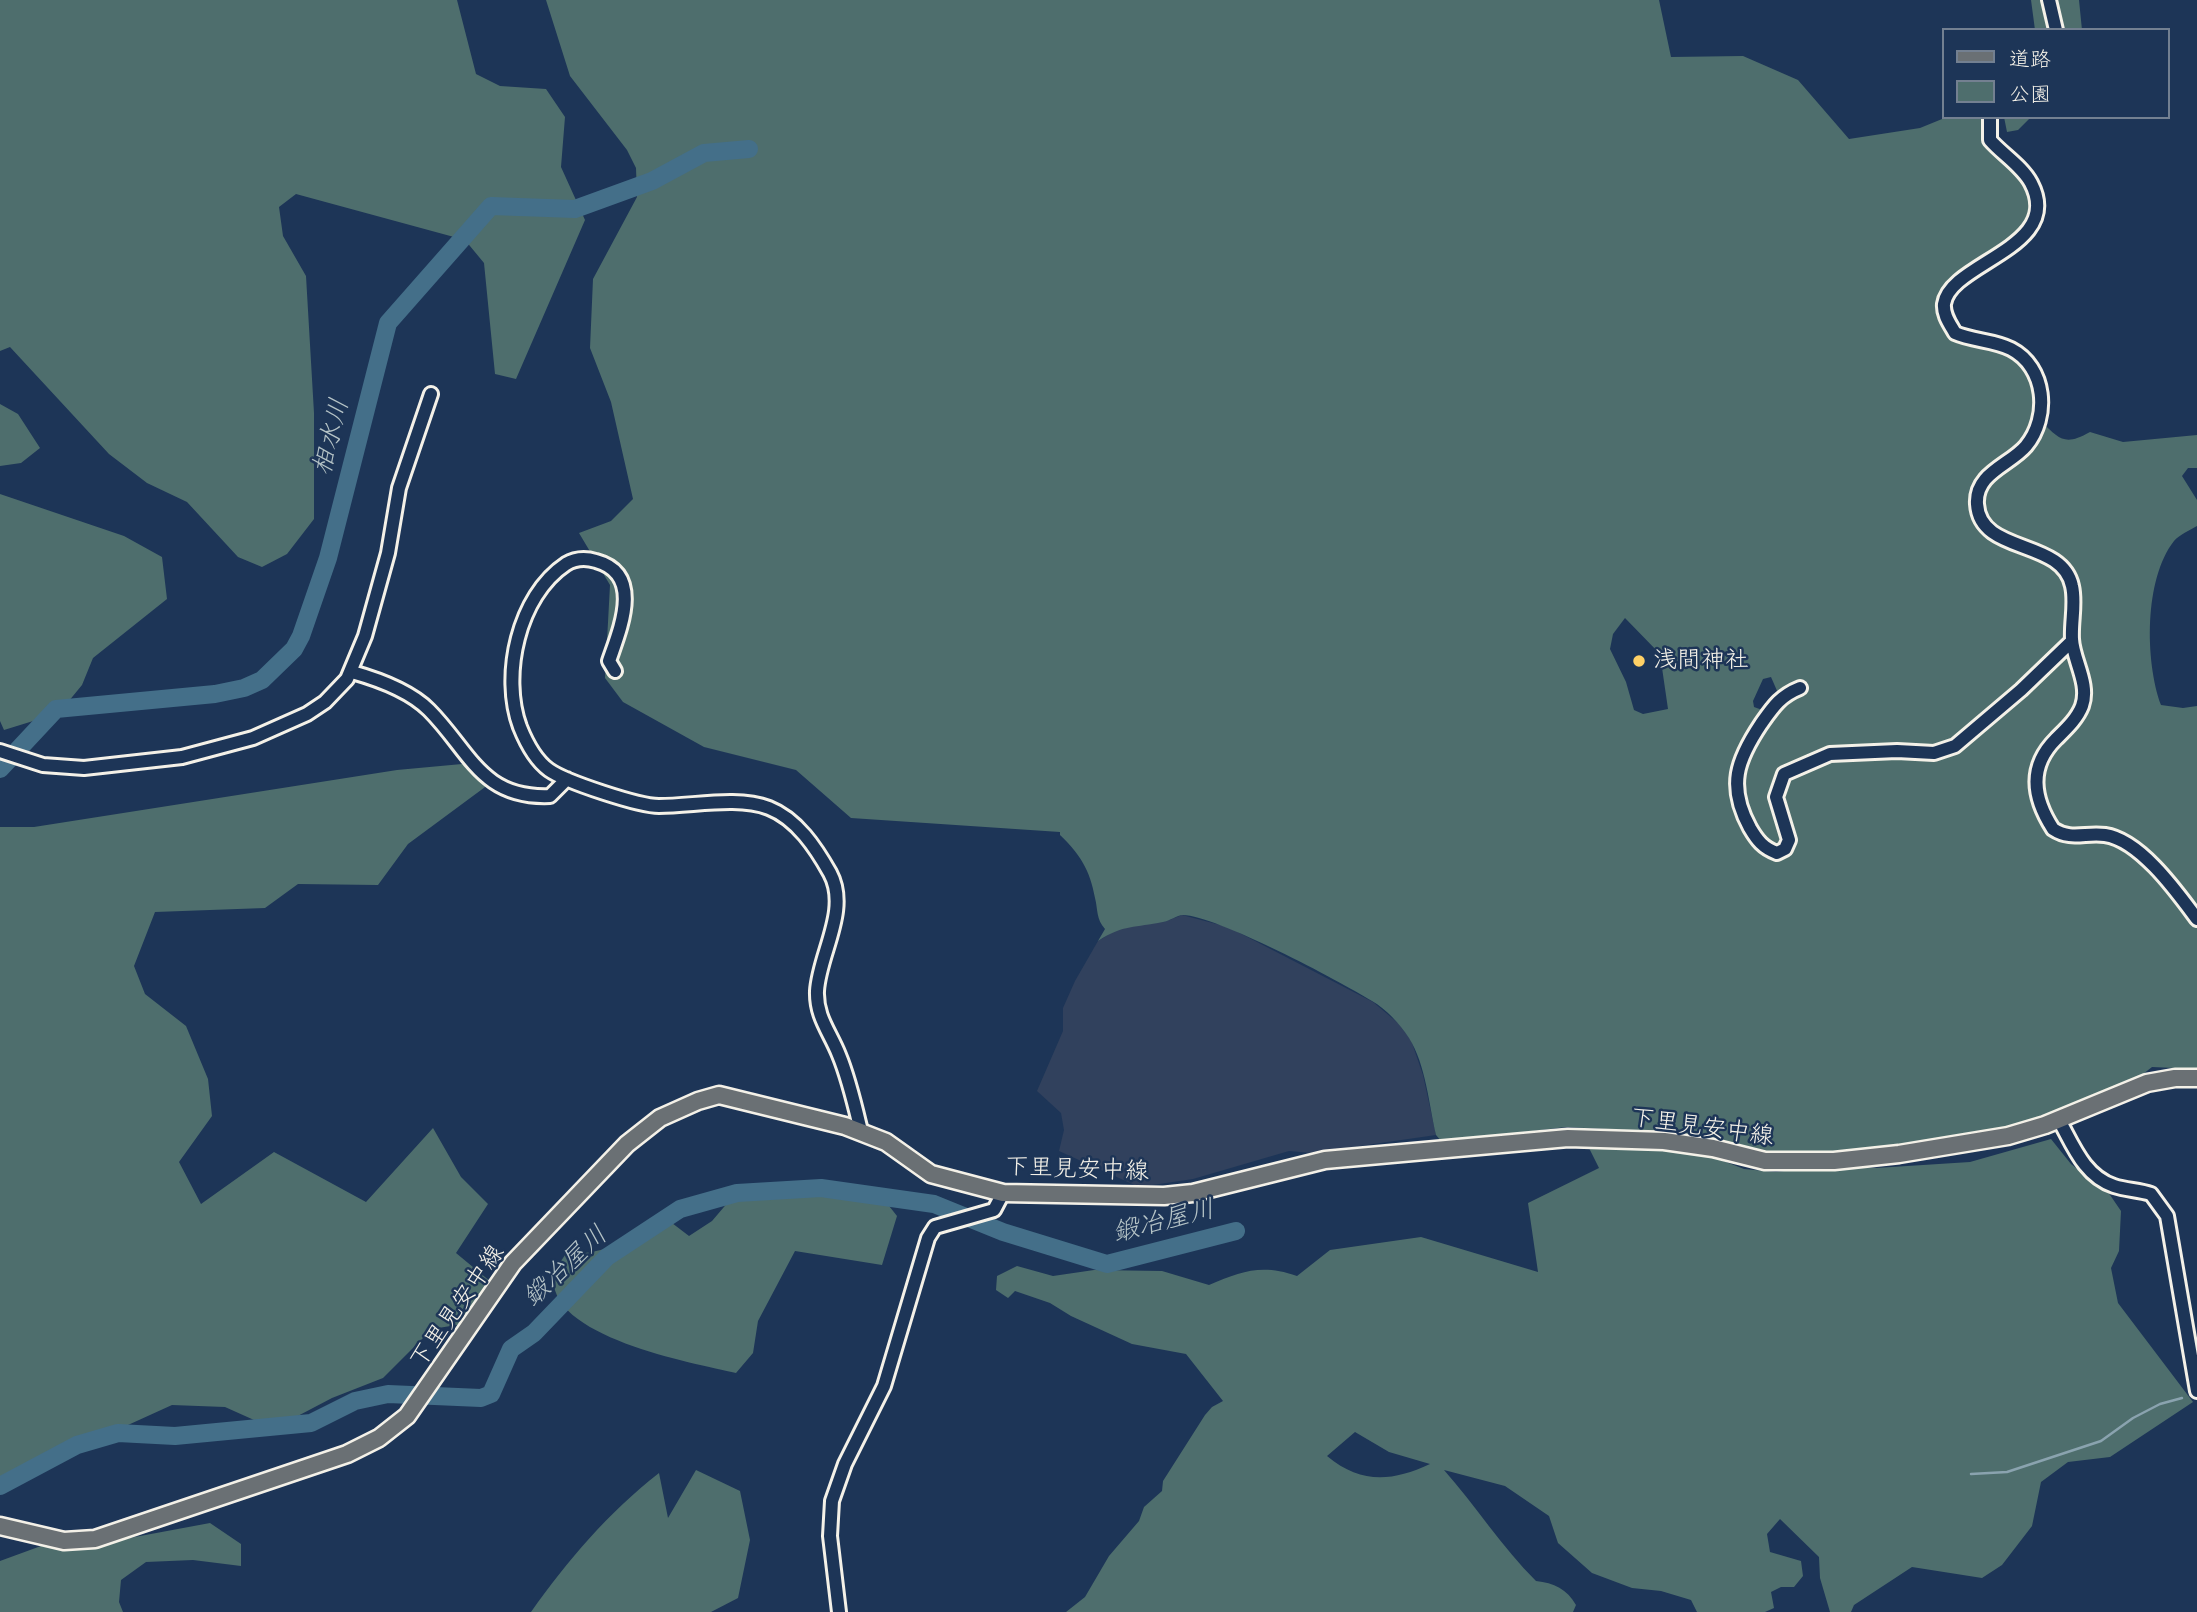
<!DOCTYPE html>
<meta charset="utf-8">
<style>
body{margin:0}
#map{position:relative;width:2197px;height:1612px;overflow:hidden;background:#1d3557;font-family:"Balsamiq Sans","Klee One",sans-serif}
canvas{display:block}
.legend{position:absolute;left:1942px;top:28px;width:228px;height:91px;box-sizing:border-box;background:#1d3557;border:2px solid #738091;margin:0;padding:9px 12px;list-style:none;font-size:21px;color:#f4f1e8}
.legend li{display:flex;align-items:center;gap:14px;height:35px}
.legend b{width:35px;border:2px solid #738091}
</style>
<div id="map">
<canvas width="2197" height="1612"></canvas>
<ul class="legend">
<li><b style="height:9px;background:#6a7074"></b>道路</li>
<li><b style="height:19px;background:#4e6e6d"></b>公園</li>
</ul>
</div>
<script>
const context = document.querySelector('canvas').getContext('2d');
context.lineJoin = 'round';
function paint(path, color) { context.fillStyle = color; context.fill(path, 'evenodd'); }
function stroke(path, color, width, dash) { context.strokeStyle = color; context.lineWidth = width; context.lineCap = dash ? 'butt' : 'round'; context.setLineDash(dash || []); context.stroke(path); }
function write(font, color, halo, rows, align = 'center') {
  context.font = font + ' "Balsamiq Sans","Klee One",sans-serif'; context.lineWidth = 5; context.setLineDash([]); context.textBaseline = 'middle'; context.strokeStyle = halo; context.fillStyle = color; for (const [text, x, y, turn = 0] of rows) {
    context.save(); context.translate(x, y); context.rotate((+turn || 0) * Math.PI / 180); context.textAlign = isNaN(turn) ? turn : align; if (halo) context.strokeText(text, 0, 0); context.fillText(text, 0, 0); context.restore();
  }
}
const built = new Path2D(`
 M1182 915 1228 927 1373 1002 1398 1023 1411 1040 1423 1075 1436 1135 1311 1153 1289 1151 1193 1179 1139 1187 1059 1151 1064 1130 1061 1113 1037 1091 1063 1031V1008L1075 981 1098 941 1116 930 1139 923 1164 922Z`);
const green = new Path2D(`
 M0 0H457L476 74 500 86 546 89 565 117 561 167 585 220 516 379 495 374 484 263 465 240 296 194 279 207 283 236 306 276 314 413V519L287 554 262 567 238 557 187 502 147 483 109 454 10 347 0 351Z
 M546 0H1659L1671 57 1743 56 1798 80 1849 139 1920 128 1947 117H1988L1986 129 2033 194 2031 217 2025 227 1942 302 1954 335C1998 347 2039 356 2034 410 2033 422 2029 437 2021 445 2011 455 1997 462 1986 470L1976 515C1999 530 2059 560 2068 586 2074 604 2068 630 2070 649 2072 667 2084 690 2077 707 2059 751 2017 737 2039 802 2042 810 2044 825 2049 832 2065 853 2099 832 2120 845 2150 863 2176 897 2197 925V1069L2152 1067 2138 1078 2043 1119 2006 1129 1897 1147 1793 1158 1765 1156 1664 1132 1566 1127 1442 1142 1436 1135C1429 1105 1426 1065 1409 1038 1400 1024 1386 1009 1372 1001 1340 981 1215 915 1183 915 1177 915 1170 921 1163 922 1135 928 1124 924 1098 941L1105 929C1096 919 1098 910 1095 898 1090 870 1080 854 1060 835V832L851 818 796 770 704 747 623 702 605 678 610 585 579 533 611 521 633 499 611 402 590 348 593 279 637 197 636 168 627 150 570 76ZM1625 618 1660 654 1668 709 1643 714 1634 710 1626 682 1610 649 1613 634ZM1771 677 1778 693 1799 687 1765 711 1754 707 1753 701 1763 679Z
 M2031 0H2079L2082 30H2035Z
 M2004 117H2031L2018 130 2007 132Z
 M0 404 18 414 40 448 21 463 0 466Z
 M2041 421C2060 440 2065 446 2090 432L2123 442 2197 435V468H2188L2182 476 2197 500V526C2190 530 2179 535 2174 541 2144 579 2145 661 2161 705L2183 708 2197 706V910C2174 884 2146 837 2109 830 2088 827 2080 836 2056 826L2039 793 2041 767 2086 705 2076 638V582L1993 526 1982 512 1983 487Z
 M0 494 124 536 162 557 167 599 93 658 82 685 59 713 4 730 0 721Z
 M462 764 500 776 408 844 378 885 298 884 265 908 155 912 134 966 145 994 186 1026 208 1079 212 1116 179 1162 201 1204 274 1152 366 1202 433 1128 461 1177 488 1204 456 1253 491 1282 463 1324 432 1329 383 1378 332 1398 292 1419 254 1420 225 1407 172 1405 117 1430 77 1442 0 1483V827H34L397 770Z
 M2051 1139 2071 1164 2108 1192 2121 1211 2119 1251 2111 1268 2118 1303 2193 1402 2110 1457 2068 1462 2041 1482 2032 1526 2002 1565 1982 1578 1912 1567 1854 1605 1851 1612H1830L1820 1578 1819 1557 1780 1519 1767 1534 1770 1552 1801 1561 1803 1576 1794 1587H1781L1771 1592 1774 1608 1765 1612H1697L1691 1600 1661 1591 1632 1588 1592 1573 1558 1543 1549 1516 1505 1486 1444 1470C1475 1505 1502 1547 1536 1581 1554 1583 1567 1589 1576 1605L1573 1612H1066L1085 1597 1109 1556 1139 1521 1144 1507 1162 1491 1163 1481 1205 1415 1212 1407 1223 1401 1186 1354 1132 1344 1071 1316 1050 1303 1015 1291 1008 1298 996 1290 997 1276 1017 1266 1053 1276 1094 1270 1162 1271 1209 1285C1242 1271 1262 1264 1297 1276L1330 1250 1421 1237 1538 1272 1528 1203 1599 1168 1587 1144 1663 1145 1703 1153 1744 1169 1776 1172 1832 1165 1876 1168 1970 1162ZM1355 1432 1389 1452 1430 1464C1391 1482 1361 1484 1327 1456Z
 M741 1187H830L882 1197 897 1216 882 1265 795 1251 758 1321 753 1353 736 1373C694 1363 544 1337 554 1274 555 1268 562 1260 565 1255 609 1252 621 1245 655 1219L672 1223 689 1236 712 1221Z
 M696 1470 740 1491 750 1540 738 1598 711 1612H531C568 1560 608 1513 659 1473L668 1518Z
 M210 1523 241 1544V1566L193 1560 146 1562 121 1580 119 1602 123 1612H0V1561L41 1546 65 1550Z`);
const stream = new Path2D(`
 M1971 1474 2007 1472 2101 1441 2133 1418 2160 1404 2182 1398`);
const river = new Path2D(`
 M0 769 56 709 215 694 244 688 262 680 294 649 301 636 328 558 388 323 491 206 575 209 652 181 704 153 749 149
 M0 1486 77 1445 118 1433 175 1436 311 1423 355 1401 388 1394 481 1398 491 1394 511 1349 534 1333 607 1257 680 1209 737 1193 821 1188 934 1204 1003 1232 1107 1264 1236 1231`);
const minor = new Path2D(`
 M2049 0 2056 30
 M1990 117V140C2002 154 2022 166 2031 183 2065 248 1950 262 1944 304 1943 315 1950 324 1955 333 1973 341 1994 340 2011 349 2046 367 2050 417 2026 446 2010 465 1975 473 1977 504 1980 555 2062 538 2072 586 2076 603 2071 621 2072 639 2073 660 2090 684 2082 706 2077 719 2066 729 2056 739 2028 767 2033 798 2053 829 2071 841 2086 832 2105 835 2140 840 2177 892 2197 919
 M615 671 609 661C620 629 644 574 596 561 586 558 576 558 566 564 518 596 501 676 520 727 526 742 535 760 549 770 566 782 639 806 659 806 694 806 737 796 769 808 797 819 816 848 830 873 850 910 819 954 817 991 816 1017 830 1032 839 1055 849 1079 855 1106 861 1131
 M352 672C377 679 410 691 429 710 470 751 481 799 550 796L567 779
 M1800 688C1780 696 1773 707 1761 724 1737 760 1727 786 1750 828 1757 840 1763 848 1777 853L1785 849 1789 840 1776 797 1784 774 1830 754 1897 751 1934 753 1955 746 2021 690 2072 641
 M0 751 43 765 84 768 182 757 253 738 307 714 325 702 347 679 365 636 388 553 399 488 431 394
 M2059 1120C2073 1145 2084 1176 2114 1186 2126 1190 2139 1190 2151 1194L2167 1216 2197 1391
 M839 1612 830 1536 832 1501 845 1464 884 1386 928 1238 935 1227 994 1210 1003 1193`);
const major = new Path2D(`
 M0 1526 64 1541 95 1539 347 1454 379 1438 407 1416 513 1263 627 1144 660 1118 698 1101 719 1095 845 1126 886 1142 931 1174 1003 1193 1164 1196 1193 1193 1325 1160 1568 1138 1664 1141 1713 1148 1765 1161H1834L1899 1154 2008 1136 2045 1125 2147 1083 2175 1078H2197`);
const markers = [
 [1639,661,7,"#ffd166"]
];
const poiNames = [
 ["浅間神社",1653,661]
];
const streetNames = [
 ["下里見安中線",1702,1128,8],
 ["下里見安中線",1077,1170,2],
 ["下里見安中線",458,1307,-55]
];
const waterNames = [
 ["相水川",332,437,-76],
 ["鍛冶屋川",1164,1222,-14],
 ["鍛冶屋川",566,1267,-43]
];
paint(built, '#31415d');
paint(green, '#4e6e6d');
stroke(stream, '#8aa3af', 2.5);
stroke(river, '#446f89', 18);
stroke(minor, '#f4f1e8', 18);
stroke(major, '#f4f1e8', 21);
stroke(minor, '#1d3557', 12);
stroke(major, '#6a7074', 16);
for (const [x, y, r, color] of markers) { const dot = new Path2D(); dot.arc(x, y, r, 0, 2 * Math.PI); context.fillStyle = color; context.fill(dot); stroke(dot, '#1d3557', 2.5); }
write('24px', '#f4f1e8', '#1d3557', poiNames, 'left');
write('24px', '#f4f1e8', '#1d3557', streetNames);
write('italic 26px', '#b6c4c7', '#1d3557', waterNames);
</script>
